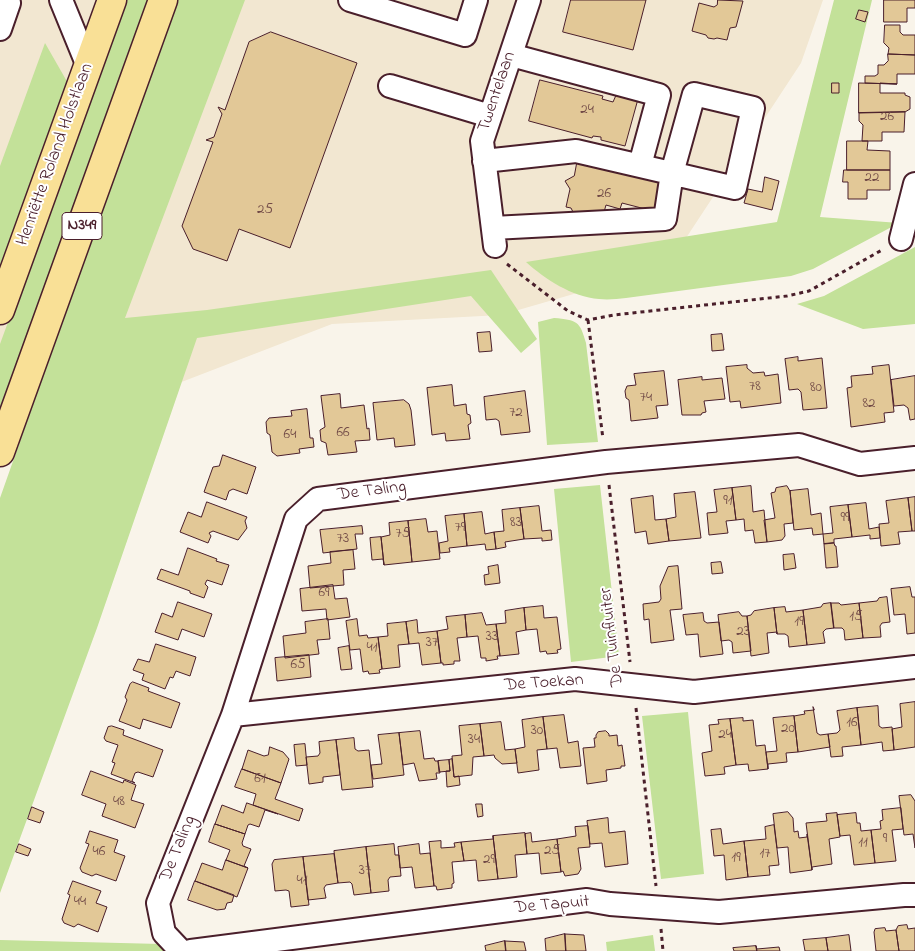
<!DOCTYPE html>
<meta charset="utf-8">
<style>
body{margin:0}
canvas{display:block;background:#f9f4ea}
</style>
<canvas width="915" height="951"></canvas>
<script>
const context = document.querySelector('canvas').getContext('2d');
context.lineJoin = 'round';
function paint(path, color) { context.fillStyle = color; context.fill(path, 'evenodd'); }
function stroke(path, color, width, dash) { context.strokeStyle = color; context.lineWidth = width; context.lineCap = dash ? 'butt' : 'round'; context.setLineDash(dash || []); context.stroke(path); }
function write(font, color, halo, rows, align = 'center') {
  context.font = font + ' "Indie Flower",sans-serif'; context.lineWidth = 4; context.setLineDash([]); context.textBaseline = 'middle'; context.strokeStyle = halo; context.fillStyle = color; for (const [text, x, y, turn = 0] of rows) {
    context.save(); context.translate(x, y); context.rotate((+turn || 0) * Math.PI / 180); context.textAlign = isNaN(turn) ? turn : align; if (halo) context.strokeText(text, 0, 0); context.fillText(text, 0, 0); context.restore();
  }
}
const built = new Path2D(`
 M0 0H823L801 63 667 267 501 315 332 324 0 452Z`);
const green = new Path2D(`
 M126 0H152L38 305 0 415V344Z
 M176 0H245L125 318 207 310 491 270 537 339 521 353 471 296 197 338 97 628 0 893V498Z
 M834 0H872L820 217 899 223 813 269 791 276 626 298C617 299 608 300 599 299 572 297 545 279 526 262L777 222Z
 M45 43 69 85 0 274V166Z
 M915 247V324L863 329 797 304 824 296Z
 M554 318C577 320 580 321 586 343L598 442 547 445 538 322Z
 M600 485 619 656 571 662 554 489Z
 M688 712 704 874 661 879 642 716Z
 M653 935 655 951H607L606 942Z
 M0 940 161 944 166 951H0Z`);
const building = new Path2D(`
 M571 0H646L633 50 563 32Z
 M718 0 743 1 736 27 730 28 727 40 717 38 714 39 708 38 706 35 692 31 699 3 714 7 717 5Z
 M884 0H915V8H907V22H884Z
 M859 10 868 12 865 22 856 19Z
 M885 25H900V32L903 35H915V55L888 54 889 48 884 43Z
 M271 32 357 63 290 248 239 229 227 261 193 249 182 226 213 142 206 140 214 137 222 114 218 107 225 110 249 42Z
 M888 54 915 55V74H897V84L865 83V76H875L878 74V65H884L888 61Z
 M540 80 603 96 602 99 613 102 617 93 638 99 625 146 601 140V137L593 136 592 138 529 121Z
 M832 83H839V93H832Z
 M859 83 897 84 880 83V93H905V95L910 97V109L905 112 859 113Z
 M905 112 904 132H882V141H862L863 125 859 121V113Z
 M847 141H868L867 150 890 151V170H847Z
 M578 158 665 180 657 212 622 203 620 209 606 205 604 212 574 214 571 208 566 207 570 189 565 181 574 176Z
 M844 170H890V190H867V199H848V182H843Z
 M765 177 779 181 772 210 744 203 748 189 762 192Z
 M490 332 492 351 479 352 477 333Z
 M722 334 724 350 712 351 711 335Z
 M798 357V361L822 358 827 408 803 410 801 392 798 389 789 390 785 359Z
 M747 365V368L753 373 764 372 765 376 778 374 781 403 741 408 740 401 730 402 726 367Z
 M889 365 894 412 884 413 885 422 851 427 847 388 852 387 851 376 873 374 872 367Z
 M664 371 668 405 656 406 658 418 631 421 629 400 626 398 625 391 627 386 636 385 634 374Z
 M915 376V419L910 420 908 408 904 405 894 406 891 380Z
 M702 377V380L722 378 725 399 704 401 706 412 702 413 701 415H682L678 380Z
 M452 385 454 406 466 404 467 414 470 415 471 423 468 425 470 439 446 441 445 433 432 435 427 388Z
 M525 391 530 432 501 435 499 421 496 419 486 420 484 397Z
 M340 394 341 408 364 405 367 429 369 428 370 440 355 441 357 452 328 455 326 443 321 441 320 430 325 427 321 396Z
 M404 400 409 404 411 410 415 445 395 447 394 438 377 440 373 403Z
 M307 409 310 438H313L314 447 299 449 300 453 277 456 272 452 270 435 267 433 266 422 269 418 292 416 291 411Z
 M223 455 256 467 247 494 233 489 229 491 226 500 204 492 213 467 219 466Z
 M751 486 753 512 764 510 767 542 755 543 753 530 745 531 744 519 736 520 732 488Z
 M787 486 790 491 793 523 784 524 785 536 782 540 767 542 764 520 775 518 771 493 775 492 776 488Z
 M732 488 736 520 726 521 728 533 709 535 707 513 717 512 714 490Z
 M808 489 811 515 821 513 823 534 813 535 812 528 794 530 790 491Z
 M695 492 701 538 669 541 666 519 676 517 674 494Z
 M653 496 655 520 666 519 669 541 648 544 646 531 635 533 631 499Z
 M915 497V531H912L908 498Z
 M908 498 912 531 898 532 900 544 881 546 879 524 889 523 886 501Z
 M207 502 247 517 245 521 247 528 238 540 213 531 209 533 211 536 208 543 180 532 188 512 201 517Z
 M866 503 869 529 879 527 880 538 870 539V535L852 537 848 505Z
 M848 505 852 537 834 539V543L824 544 823 534 833 533 830 507Z
 M539 506 542 531 551 530 552 540 542 541V538L524 539 520 508Z
 M520 508 524 539 505 542 506 547 496 549 494 532 504 531 502 510Z
 M482 512 485 534 494 532 496 549 486 550 485 544 467 546 464 514Z
 M464 514 467 546 449 548 450 552 440 553 439 543 448 541 445 516Z
 M426 519 428 532 437 531 440 559 412 562 408 521Z
 M408 521 412 562 384 565 381 537 390 535 389 523Z
 M362 526 363 534H355L357 549 323 553 320 530Z
 M381 537 384 565 383 559 372 560 370 538Z
 M834 543 835 546H836L838 567 826 568 824 544Z
 M188 548 217 559 216 561 229 565 222 585 207 580 205 584 208 587 204 598 190 593V591L157 579 161 569 178 575Z
 M353 550 355 569 343 570 344 585 310 588 308 566 331 563 330 552Z
 M794 554 796 568 784 570 783 555Z
 M721 562 723 573 712 574 711 563Z
 M498 565 500 583 485 585 484 575 489 574 488 567Z
 M678 566 682 609 670 610 674 640 651 643 649 619 644 620 643 604 659 602 661 599 660 586 668 567Z
 M333 585 335 599 347 598 350 617 327 620 326 609 302 611 300 589Z
 M910 587 912 597H915V633L907 634 905 614 894 615 891 589Z
 M887 597 890 622 882 623 880 626 881 637 863 638 859 603 877 601 879 598Z
 M178 602 212 614 204 637 182 629 178 640 155 632 162 613 172 617Z
 M831 603H839L841 605 859 603 863 638 845 640 844 630 842 628H834Z
 M831 603 834 628 826 629 823 632 825 643 807 645 803 610 821 607 823 604Z
 M543 606 544 618 557 617 561 649 557 650 558 653 547 654 546 651 540 652 537 629 526 630 524 608Z
 M785 607 786 612 803 610 807 645 789 647 788 636 785 634H777L774 608Z
 M524 608 526 630 516 632 519 654 500 656 496 624 506 623 505 611Z
 M774 608 777 634V632L767 633 769 653 751 656 747 616 751 615 754 611Z
 M739 612 742 616H747L751 651 733 653 732 642 729 640 721 641 718 615Z
 M482 613 486 625 496 624 500 656H497L498 659 486 661V658H481L478 636 467 637 465 615Z
 M703 613 704 621 707 623 719 622 723 654 700 657 698 634 686 635 683 615Z
 M465 615 467 637 457 638 460 661H454V664L443 665V663H441L437 631 448 629 446 617Z
 M328 619 330 639 317 640 319 654 285 658 283 636 306 633 305 622Z
 M357 619 359 636 367 635 368 638 378 637 382 669 379 670 380 673 369 674 368 671 363 672 360 649 350 650 346 621Z
 M417 620 418 633 437 631 441 663 422 665 419 643 409 644 406 622Z
 M406 622 409 644 398 645 400 667 382 669 378 637 388 636 387 624Z
 M156 644 196 657 190 676 176 671 173 678 170 677 165 689 142 680 144 674 133 670 138 659 149 662Z
 M349 646 352 669 341 670 338 648Z
 M309 655 311 677 277 681 275 658Z
 M133 682 149 688 148 691 180 703 171 728 143 719 140 729 119 721 127 700 125 697 130 684Z
 M915 702V747L894 750 892 729 902 727 900 704Z
 M878 706 879 726 882 728 892 727 894 750 883 751 882 742 861 745 857 708Z
 M813 707 817 733 820 735 828 734 830 747 798 752 794 716 805 714 804 711 814 710Z
 M857 708 861 745 842 747 843 756 831 757 828 734 837 733 840 730 837 711Z
 M564 715 568 743 578 741 581 766 560 768 557 748 547 749 543 717Z
 M794 716 798 752 786 753 787 762 768 764V769L766 752 777 751 773 718Z
 M543 717 547 749 537 750 539 770 518 773 515 749 525 747 522 720Z
 M743 718V721L753 720 756 746 765 745 768 769 749 771 748 764 736 765 730 719Z
 M730 719 736 765 724 767 725 774 705 776 702 753 712 751 709 725 719 724 718 720Z
 M501 722 505 750 515 749 517 763 502 764 495 758 494 755 484 756 480 724Z
 M480 724 484 756 473 757 472 775 454 777 452 756 462 755 459 726Z
 M112 726 124 730 123 735 163 750 153 777 138 772 135 773 132 781 135 783 111 774 115 763 112 762 118 745 106 741 104 738 108 727Z
 M420 731 424 759 434 758 435 761H438L440 773H436L437 779 419 781 414 763 403 765 399 733Z
 M606 731 609 734V736L617 735 618 746 622 745 625 766H621V768L606 770 607 781 587 784 583 748 595 747 594 738H596V735L598 732Z
 M399 733 404 775 373 779 371 765 382 764 378 735Z
 M354 738 355 749 358 751 369 750 373 787 342 790 336 740Z
 M336 740 340 775 323 777V782L309 784 306 757 318 756 320 753 319 742Z
 M305 744 307 765 296 766 294 745Z
 M270 747 283 752 289 759 281 783 242 769 248 750 264 756 268 755Z
 M452 759 454 777 459 776 460 785 447 787 446 771H450L449 760Z
 M449 760 450 771 439 772 438 761Z
 M242 769 281 783 275 799 303 809 299 821 253 805 256 794 235 787Z
 M91 771 123 783 124 780 136 785 131 800 144 804 135 828 102 816 106 804 82 795Z
 M911 795 915 801V848L913 834 904 835 899 796Z
 M247 803 278 814 265 810 259 827 250 824 248 825 245 834 215 824 222 805 243 813Z
 M476 804H482L483 816 478 817Z
 M32 807 44 812 40 823 28 819Z
 M901 808 903 829 892 830 896 861 875 863 871 830 881 829 880 821 883 820 882 810Z
 M788 812 793 818 794 832 798 831 799 838 807 837V834L812 870 790 873 788 847 777 848 773 814Z
 M837 813 840 837 829 839 832 864 812 867V870L806 823 827 821 826 814Z
 M856 813 857 823H860L861 831 871 830 875 863 854 865 850 835 840 836 837 815Z
 M608 818 609 833 625 831 628 864 605 867 602 843 590 844 587 821Z
 M215 824 245 834 242 843 243 846 251 849 244 866 248 868 226 860 230 850 209 842Z
 M774 825 779 865 769 866 770 875 748 877 744 841 766 839 765 827Z
 M588 826 590 847 578 848 581 869 578 874 565 876 563 871 561 872 557 839 576 836 575 827Z
 M721 829 723 844 744 841 748 877 726 880 724 855 714 856 711 830Z
 M90 831 118 840 114 852 125 856 116 881 96 874 92 876 82 872 80 868 89 844 86 843Z
 M525 833 527 854 515 855 517 877 498 879 493 836Z
 M531 833 532 842 557 839 561 872 541 874 539 853 527 854 525 834Z
 M493 836 498 879 478 881 476 860 464 861 461 842 493 839Z
 M441 841V848L455 847 454 843 461 842 464 861 452 862 454 883 452 884V888L437 890 436 886H434L429 842Z
 M19 844 31 849 28 856 16 852Z
 M394 844 395 855H399L401 876 390 877 388 880 389 891 371 893 366 847Z
 M419 844 420 854 430 853 434 886 415 888 412 867 400 868 398 847Z
 M366 847 371 893 354 895 352 884 350 882 338 883 334 851Z
 M334 854 338 883 326 885 324 888 326 898 308 900 303 857Z
 M303 857 309 905 291 907 289 891 286 890 275 891 272 864 274 860Z
 M226 860 248 868 237 897 195 881 202 863 222 870Z
 M73 881 101 891 96 903 107 907 98 932 78 924 74 927 64 923 62 919 70 895 68 894Z
 M195 881 234 895 232 902 227 903 225 909 217 910 188 900Z
 M907 925 908 929 915 928V951H899L896 930 898 926Z
 M885 928 886 931 896 930 899 951H876L874 932 875 929Z
 M565 934 566 951H546L545 939Z
 M565 934 584 935 586 951H566Z
 M849 935 851 951H828L826 938Z
 M826 938 828 951H805L803 940Z
 M505 941 524 942 526 951H506Z
 M505 941 506 951H486L485 946Z
 M756 946 757 951H734L733 948Z
 M756 946 757 949 779 947 780 951H757Z`);
const path = new Path2D(`
 M507 264 568 311 588 320 614 315 787 296 809 291 882 250
 M588 320 603 439
 M609 485 630 662
 M636 708 656 886
 M661 929 663 951`);
const minor = new Path2D(`
 M0 0 9 3 0 29
 M61 0 88 66
 M350 0 465 35 476 0
 M511 55 659 95 640 165
 M390 86 490 116
 M484 161 576 151 735 188 753 108 694 94 672 173 665 219 493 228
 M901 239 915 184
 M495 246 482 141 529 0
 M233 715 575 679 694 692 915 667
 M181 951 164 933 158 903 233 715 296 519 318 499 606 462 799 445 860 464 915 458
 M191 951 587 900 610 904 719 912 904 895H915`);
const major = new Path2D(`
 M0 310 112 0
 M0 452 163 0`);
const numberNames = [
 ["24",587,111],
 ["26",887,118],
 ["22",872,179],
 ["26",604,195],
 ["25",265,211],
 ["78",755,388],
 ["80",816,389],
 ["74",646,399],
 ["82",869,405],
 ["72",516,414],
 ["66",343,434],
 ["64",290,436],
 ["91",728,502],
 ["99",845,519],
 ["83",516,524],
 ["79",460,529],
 ["75",403,535],
 ["73",343,540],
 ["69",324,594],
 ["15",856,618],
 ["19",799,623],
 ["23",743,633],
 ["33",492,638],
 ["37",432,644],
 ["41",372,649],
 ["65",298,666],
 ["16",852,724],
 ["20",788,730],
 ["30",537,732],
 ["24",725,736],
 ["34",474,741],
 ["61",260,780],
 ["48",119,803],
 ["9",885,840],
 ["11",863,844],
 ["25",552,852],
 ["46",99,853],
 ["17",765,855],
 ["19",736,859],
 ["29",489,861],
 ["37",365,872],
 ["41",302,882],
 ["44",80,903]
];
const shields = [
 [82,226,40]
];
const shieldNames = [
 ["N349",82,226]
];
const streetNames = [
 ["Twentelaan",498,92,-71],
 ["Henriëtte Roland Holstlaan",56,155,-70],
 ["De Taling",372,492,-7],
 ["De Tuinfluiter",613,637,-97],
 ["De Toekan",544,684,-4],
 ["De Taling",179,849,-68],
 ["De Tapuit",552,906,-5]
];
paint(built, '#f2e7d1');
paint(green, '#c3e199');
paint(building, '#e2c897');
stroke(building, '#4a1f2b', 1);
stroke(minor, '#4a1f2b', 26);
stroke(major, '#4a1f2b', 31);
stroke(path, '#4a1f2b', 3, [4, 4]);
stroke(minor, '#fff', 22);
stroke(major, '#f9e096', 28);
write('15px', '#704946', null, numberNames);
for (const [x, y, w] of shields) { const box = new Path2D(); box.roundRect(x - w / 2, y - 13.5, w, 27, 4); context.fillStyle = '#fff'; context.fill(box); stroke(box, '#4a1f2b', 1); }
write('bold 16px', '#4a1f2b', null, shieldNames);
write('18px', '#4a1f2b', '#fff', streetNames);
</script>
